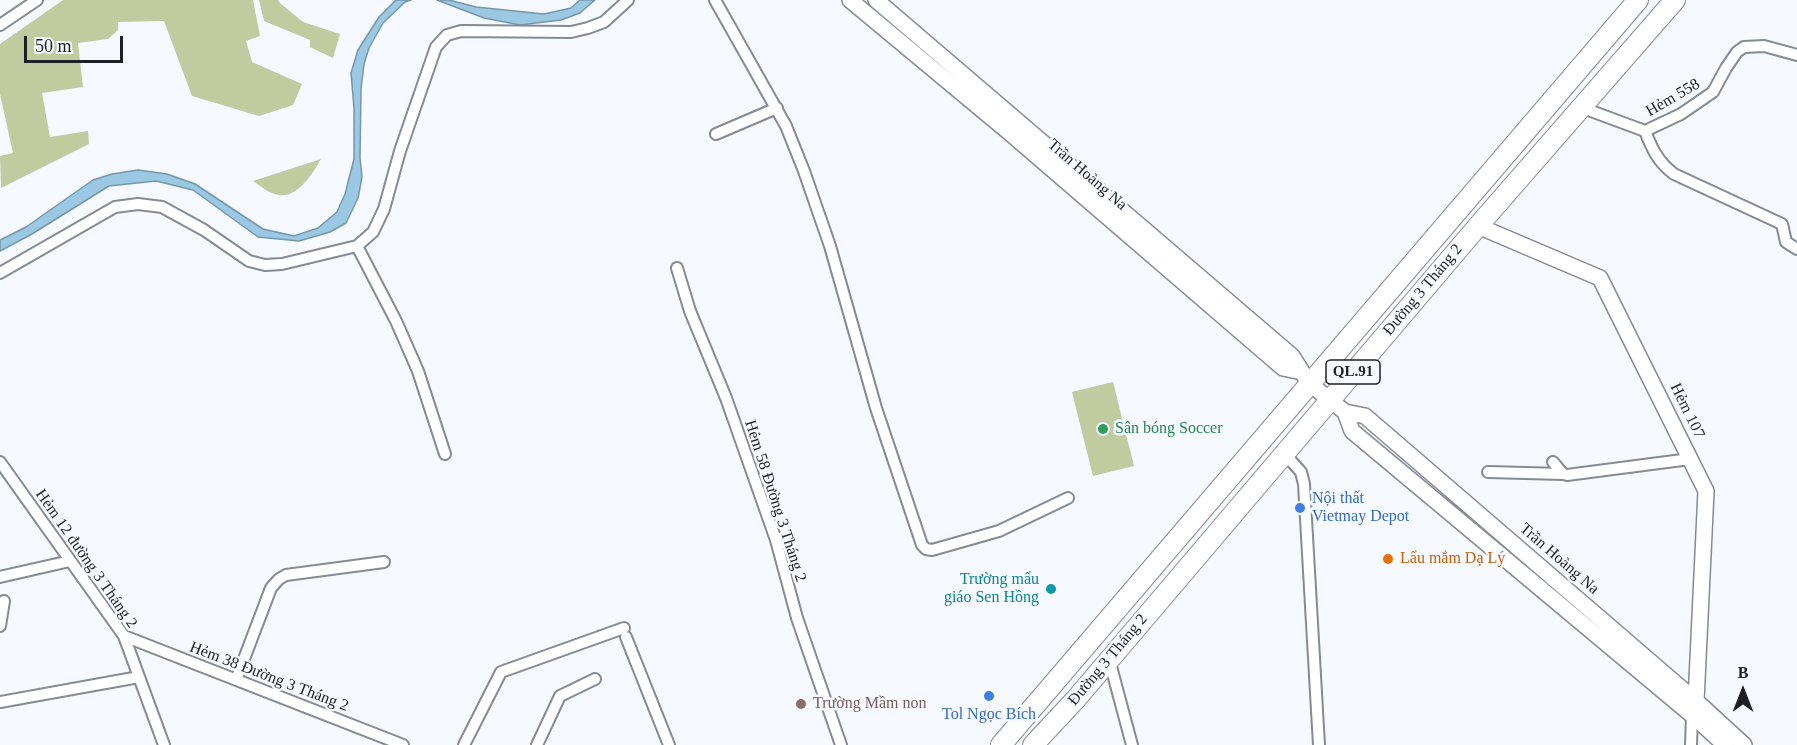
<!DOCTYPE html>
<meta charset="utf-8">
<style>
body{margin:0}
#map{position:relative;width:1797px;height:745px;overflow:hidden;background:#f6f9ff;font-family:"Times New Roman",serif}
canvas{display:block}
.north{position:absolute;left:1713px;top:661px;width:60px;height:60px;-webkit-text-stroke:4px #f6f9ff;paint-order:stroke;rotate:0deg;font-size:16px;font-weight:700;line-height:24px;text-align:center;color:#1e2023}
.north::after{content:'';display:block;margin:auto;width:21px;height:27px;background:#1e2023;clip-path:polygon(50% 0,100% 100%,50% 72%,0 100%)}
.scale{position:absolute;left:24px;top:36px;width:99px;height:27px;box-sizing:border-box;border:3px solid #1e2023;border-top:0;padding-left:8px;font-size:18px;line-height:21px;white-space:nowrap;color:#1e2023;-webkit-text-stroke:4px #f6f9ff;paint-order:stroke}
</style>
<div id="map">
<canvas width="1797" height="745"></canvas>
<div class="north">B</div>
<div class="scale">50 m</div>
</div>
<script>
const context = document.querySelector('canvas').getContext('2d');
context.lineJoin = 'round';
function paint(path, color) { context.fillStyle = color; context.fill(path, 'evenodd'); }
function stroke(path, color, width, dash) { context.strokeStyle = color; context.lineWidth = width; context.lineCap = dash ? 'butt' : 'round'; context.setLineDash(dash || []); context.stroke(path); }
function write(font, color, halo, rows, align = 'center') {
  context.font = font + ' "Times New Roman",serif'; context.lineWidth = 5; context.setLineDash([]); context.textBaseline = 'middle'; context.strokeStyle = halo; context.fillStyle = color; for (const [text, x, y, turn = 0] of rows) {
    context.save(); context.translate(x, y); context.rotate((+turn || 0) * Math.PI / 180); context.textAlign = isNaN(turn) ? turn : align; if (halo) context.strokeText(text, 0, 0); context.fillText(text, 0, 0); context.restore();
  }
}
const green = new Path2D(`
 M63 0H253L260 36 246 41 252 62 302 84 293 105 259 116 192 96 164 21 118 22V30L108 39 78 43 83 87 42 93 50 137 88 131 89 144 1 188 0 156 13 153 0 94V44Z
 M259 0H278L280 3 303 22 340 34 333 58 310 47V40L264 21Z
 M321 159C313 173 298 198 279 195 269 194 261 186 253 181Z
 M1113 382 1134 466 1093 476 1072 392Z`);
const water = new Path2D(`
 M396 0H411L405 2 383 23 369 48 364 64 361 89 360 158 362 177 358 198 346 223 330 232 299 241 258 237 193 190 156 181 109 186 32 234 0 251V240L26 227 93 180 112 174 138 170 167 174 195 184 263 229 294 236 318 228 337 212 345 194 354 159V108L351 73 358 50 379 17Z
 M437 0H449L476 7 544 14 571 8 580 0H595L580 13 561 20 520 25 484 18Z`);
const street = new Path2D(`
 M715 0 786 126 804 171 830 246 876 408 922 545 926 549 932 550 999 531 1068 498
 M0 25 37 0
 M1583 108 1645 131C1652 149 1658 162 1674 174L1782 224 1786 242 1797 249
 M1645 131 1681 114 1713 92 1726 68 1737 52 1744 47 1764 46 1797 55
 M716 134 777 108
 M357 246 396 321 418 371 445 454
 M677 268 690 311 726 398 776 540 797 618 841 745
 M0 273 115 207 138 204 162 207 204 230 249 261 265 265 282 264 357 246 373 232 384 209 400 151 436 47 447 35 461 31 571 32 588 28 604 22 628 0
 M1284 453 1301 472 1304 484 1319 745
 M0 462 124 636 164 745
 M1553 462 1563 474 1567 475 1690 459
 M1488 472 1563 474
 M0 577 70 561
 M0 626 4 601
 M124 636 403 745
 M626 637 669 745
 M1109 659 1132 745
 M236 680 271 588 279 579 286 575 384 562
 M0 702 139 677
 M464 745 501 672 624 628
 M537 745 560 696 595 679
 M1691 745 1692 715`);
const secondary = new Path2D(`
 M850 0 1010 133 1283 368 1302 372
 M876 0 1292 356 1309 383 1330 400 1345 412 1365 416 1696 701 1744 745
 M1478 226 1600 278 1706 491 1696 701
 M1345 412 1352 431 1692 715 1725 745`);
const highway = new Path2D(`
 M1001 745 1638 0
 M1033 745 1076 699 1478 226 1675 0`);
const markers = [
 [1103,429,6,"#2e9e5b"],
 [1300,508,6,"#3f7fe0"],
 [1388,559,6,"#e8710a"],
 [1051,589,6,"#0f9aa8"],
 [989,696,6,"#3f7fe0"],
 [801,704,6,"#8d6e63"]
];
const shields = [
 [1353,372,54]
];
const shieldNames = [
 ["QL.91",1353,372]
];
const streetNames = [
 ["Hẻm 558",1673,98,-30],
 ["Trần Hoàng Na",1087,175,41],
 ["Đường 3 Tháng 2",1423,290,-50],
 ["Hẻm 107",1687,411,64],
 ["Hẻm 58 Đường 3 Tháng 2",775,501,72],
 ["Hẻm 12 đường 3 Tháng 2",86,559,55],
 ["Trần Hoàng Na",1559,559,41],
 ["Đường 3 Tháng 2",1108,660,-50],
 ["Hẻm 38 Đường 3 Tháng 2",269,677,21]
];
const leisureNames = [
 ["Sân bóng Soccer",1115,429]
];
const shopNames = [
 ["Nội thất",1312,499],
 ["Vietmay Depot",1312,517],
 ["Tol Ngọc Bích",989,715,"center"]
];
const foodNames = [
 ["Lẩu mắm Dạ Lý",1400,559]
];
const cultureNames = [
 ["Trường mẩu",1039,580],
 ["giáo Sen Hồng",1039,598]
];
const educationNames = [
 ["Trường Mầm non",813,704]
];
paint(green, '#c0cca0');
paint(water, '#9bc9e4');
stroke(water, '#7696aa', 1.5);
stroke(street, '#858a93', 14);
stroke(secondary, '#858a93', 18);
stroke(highway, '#858a93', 22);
stroke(street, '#fff', 10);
stroke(secondary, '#fff', 15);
stroke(highway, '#fff', 20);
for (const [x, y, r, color] of markers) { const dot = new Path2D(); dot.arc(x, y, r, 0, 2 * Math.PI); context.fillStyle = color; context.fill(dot); stroke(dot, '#f6f9ff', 2); }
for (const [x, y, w] of shields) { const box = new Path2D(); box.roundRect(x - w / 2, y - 12, w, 24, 4.5); context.fillStyle = '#f6f9ff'; context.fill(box); stroke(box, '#1e2023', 1.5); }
write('bold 15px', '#1e2023', null, shieldNames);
write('16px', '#1e2023', '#f6f9ff', streetNames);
write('16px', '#27864d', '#f6f9ff', leisureNames, 'left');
write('16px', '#366cbe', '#f6f9ff', shopNames, 'left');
write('16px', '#c56008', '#f6f9ff', foodNames, 'left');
write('16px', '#0d838f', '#f6f9ff', cultureNames, 'right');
write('16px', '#785e54', '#f6f9ff', educationNames, 'left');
</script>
